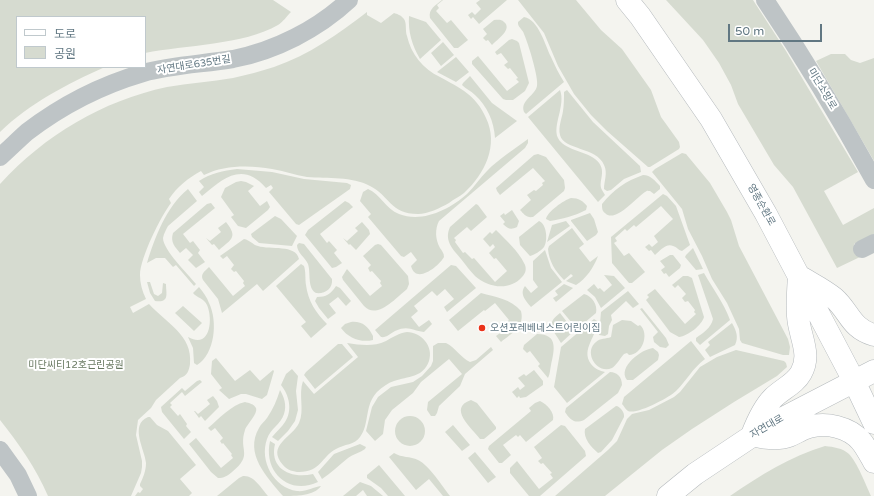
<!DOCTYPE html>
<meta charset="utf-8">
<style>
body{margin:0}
#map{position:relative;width:874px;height:496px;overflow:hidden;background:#f4f4ef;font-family:"Varela Round","Noto Sans KR",sans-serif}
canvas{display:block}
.legend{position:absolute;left:16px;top:16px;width:130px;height:52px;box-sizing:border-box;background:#fff;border:1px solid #c0c9cd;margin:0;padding:5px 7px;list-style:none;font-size:12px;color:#617782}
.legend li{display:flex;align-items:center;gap:8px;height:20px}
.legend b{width:20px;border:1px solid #c0c9cd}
.scale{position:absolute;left:728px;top:24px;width:94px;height:18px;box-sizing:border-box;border:2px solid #617782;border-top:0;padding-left:5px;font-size:12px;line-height:14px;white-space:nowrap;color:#617782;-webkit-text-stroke:3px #fff;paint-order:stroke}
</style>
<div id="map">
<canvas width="874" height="496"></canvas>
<ul class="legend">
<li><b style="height:5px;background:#fff"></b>도로</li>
<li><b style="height:11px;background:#d6dbd0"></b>공원</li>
</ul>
<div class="scale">50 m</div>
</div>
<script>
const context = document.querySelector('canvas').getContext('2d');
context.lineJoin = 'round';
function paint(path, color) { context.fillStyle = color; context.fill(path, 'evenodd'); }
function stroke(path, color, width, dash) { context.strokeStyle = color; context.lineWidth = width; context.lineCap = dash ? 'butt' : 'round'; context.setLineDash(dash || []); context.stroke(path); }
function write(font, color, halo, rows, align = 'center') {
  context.font = font + ' "Varela Round","Noto Sans KR",sans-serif'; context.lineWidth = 4; context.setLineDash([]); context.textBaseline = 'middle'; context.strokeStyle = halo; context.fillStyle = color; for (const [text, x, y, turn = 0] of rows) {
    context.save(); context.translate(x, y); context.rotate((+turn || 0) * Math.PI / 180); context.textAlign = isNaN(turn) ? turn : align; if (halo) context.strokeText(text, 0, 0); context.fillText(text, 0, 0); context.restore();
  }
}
const green = new Path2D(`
 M0 0H273L291 12C287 16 283 22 278 25 244 45 185 45 145 53V17H17V67H105C67 84 30 103 0 132Z
 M442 0H443L437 5 439 8 436 11 447 23 451 20 468 40 458 48H454L430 18C428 9 436 5 442 0Z
 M480 0H507L479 24 473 17 471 19 468 15 472 12 475 15 481 9 476 3Z
 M518 0H576L601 30 622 49 651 90 661 117 679 142 680 147 679 149 650 167H648L607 131 591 115 574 94 558 66 544 33Z
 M666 0H753L786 51 858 172 824 191 843 225 874 208V234L854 244 860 257 837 268 793 187 774 165 738 104 731 85 719 63 703 40Z
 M367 12V15L381 23 394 13C397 14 401 15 404 19 407 23 405 31 407 36 411 54 423 69 440 77 460 88 476 95 486 118 499 145 485 174 464 193 459 197 454 199 449 203 440 208 428 214 418 214 390 214 390 196 370 186 352 176 328 179 307 177 295 175 284 171 272 169 250 165 224 165 204 175L201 171C188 178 177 187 169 199L171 203C161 216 140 258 140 275 140 283 142 291 146 299L130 307 133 313 149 304C166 323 193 335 190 364 189 371 187 376 180 378L156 400 151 408 138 420 136 435 142 461V467L141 473 131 496H48C36 468 19 444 0 420V184C45 135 102 101 167 87 189 83 211 82 233 78 247 75 261 71 274 67 309 55 338 34 367 12Z
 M409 16 426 22 441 40 420 59C412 45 408 32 409 16Z
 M524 17C539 20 545 45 551 57 555 66 559 74 564 82L526 114 524 112C520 100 535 96 537 86 539 78 528 43 524 34 523 30 519 28 518 24V22Z
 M494 20C498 20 501 19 504 22 513 29 497 40 492 45L488 40 486 41 483 38 487 34 483 29Z
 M512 39 517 41 519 43 529 83 525 91 513 100H506L503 99 472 64V61L478 56 507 91 519 82 516 79 518 78 510 68 508 69 504 65 508 62 501 53 497 55 495 52 509 40Z
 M443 42 454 55 441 66 431 53Z
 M831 54H845L851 60 860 63 874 58V161L816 61Z
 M456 57 469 72 456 82 437 72Z
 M470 76 492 103 517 121 495 138C494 121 487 106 475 95 471 91 466 89 462 85L463 83Z
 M560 90C566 105 552 126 558 138 564 150 585 151 595 159 609 170 597 181 602 190 603 192 604 193 605 195L598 202 528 117Z
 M567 90 593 122 640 166 641 172 624 179 611 190 607 191 604 189C604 181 608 173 604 165 597 147 563 150 560 135 558 127 562 118 563 111 564 104 564 98 564 92Z
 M528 139V143L525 148 439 221C435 229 435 239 440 248 442 251 444 253 444 257 439 266 416 285 411 266L417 260 411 252 404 257 401 256 368 217 371 214 360 201 363 192 368 189C380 194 386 209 399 214 422 223 449 210 467 194 474 187 480 178 487 171 497 160 516 148 528 139Z
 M682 153 686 154 710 183 727 212 731 220 739 246 788 339 790 347 789 355H783L742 343 740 340 739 329 727 303 712 279 702 256 688 229 682 209 652 172 655 169Z
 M538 154 546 157 564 180 565 188 564 191 533 217C526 218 524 214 520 210L531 200 527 195 534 190 536 191 543 185 542 183 545 181 533 168 500 195 497 191 496 188 534 155Z
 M237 169 272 172 304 179 347 183 351 185 350 189 299 225 296 224 269 192 273 188 271 185 266 188C243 161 223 178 202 196L199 192 204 187 199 181C211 173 223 171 237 169Z
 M643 175C651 175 655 181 660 186V189L654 194 650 191C647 191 648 190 645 192 637 197 615 224 605 213 602 211 602 208 602 204 613 190 626 181 643 175Z
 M241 181 246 182 254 186 248 191 260 206 267 201 270 207 268 210 246 228 238 226 231 217 234 215 221 197 225 188 236 182Z
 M188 189 197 201 168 226C166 230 164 233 163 238 163 250 188 274 196 284L194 286 176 265 173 267 165 258H156L147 263C155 237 166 207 188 189Z
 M663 194 667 196 676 206 690 245 682 251C678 250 677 247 673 246 666 243 660 251 655 255L651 250 649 251 645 247 649 244 652 247 658 242 654 236 673 219 661 206 636 227 634 225 627 231 625 229 615 238 617 241 614 243 624 256 629 253 645 272 632 283H629L612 263 611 237Z
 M571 198C579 198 583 201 587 206L586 210C575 216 562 219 550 221L546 219C547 212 564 200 571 198Z
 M345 201 349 203 353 207 320 234 327 243 329 241 337 250 334 253 342 263 336 267 332 268 305 235 308 230Z
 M211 203 215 208 183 234 190 243 193 241 200 250 198 253 205 262 196 268 188 260 193 255 186 248 180 253C175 247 170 242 173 233L207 204Z
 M476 204 478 205 487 217 471 231 467 227 454 238 456 240 455 242 463 253 465 252 472 259 474 258 495 282 507 271 496 258 494 259 489 253 495 247 493 244 490 247 483 239 490 232 492 234 496 230C505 239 519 252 524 263 527 268 526 273 522 277 510 291 488 288 475 276 470 271 466 265 461 259 457 254 451 248 449 242 447 236 448 232 450 227Z
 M512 210 519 221 517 227C511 230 508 229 503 224L505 222 500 216 504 213 505 215Z
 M590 213 594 219 598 232 596 235 587 241 571 221V220Z
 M275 216 281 219 297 236 292 246 259 243 252 237 251 234Z
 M539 221C547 224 548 241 544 247 541 251 534 255 530 256L520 245 519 237Z
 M566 221 570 226 547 242 552 225Z
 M226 222C238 237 232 239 219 250L214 244 212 245 206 238 210 241 221 232 218 228Z
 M362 222 369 230 370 234 356 250 350 244 349 245 343 238 347 241 358 231 355 228Z
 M572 228 584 244 579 248 590 262 598 256C594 267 586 279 576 285L566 281 573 276 571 274 564 280C555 271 549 261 548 249L549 246Z
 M244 239C250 240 253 245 258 246 270 250 296 244 299 259L263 291 257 284 222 313 218 299 203 280C200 274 205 271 209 267L233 296 245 286 243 283 244 281 236 271 234 272 231 269 234 265 227 256 223 259 220 256Z
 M299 243 304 244 332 279C333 289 325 294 316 293 307 288 311 273 308 264 305 257 297 253 297 245Z
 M378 244 381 245 408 276 409 284 407 289C396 298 377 320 364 306L343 280 342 277 347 269 370 296 382 286 380 283 381 281 372 271 370 272 368 268 371 265 363 256 375 245Z
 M693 248 703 269 696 270 685 257 686 255Z
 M545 250 551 268 562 282 531 307C526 301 519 294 525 286L531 293 538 287 533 280V261Z
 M670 255H673L681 265 680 268 669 277 666 273 664 274 661 270 665 267 660 261Z
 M301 264 304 266C306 272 305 279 306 285 308 301 316 313 327 324L311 338 301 326 306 322 276 286Z
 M451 265 456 266 476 288 447 312 444 307 454 299 445 289 437 296 432 291 414 306 418 311 411 317 419 327 429 320 432 324 424 332C412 331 409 325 395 331 390 334 386 338 381 337L375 330Z
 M704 273C713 289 724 303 730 320L700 345 696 341V338C703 333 711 328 713 319L698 275Z
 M604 275 614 276 625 288 601 308 595 297 587 290 594 284 598 289 600 288 604 292 612 285Z
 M683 276H688L692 278 704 317C702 325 688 336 679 337L670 332 646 300 649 297 647 295 655 289 685 324 696 314 694 312 695 310 688 301 685 302 682 298 686 294 678 285 675 288 672 285Z
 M147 282H150L154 294 158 296 162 293 163 283 166 284C166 294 170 303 155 301L150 293Z
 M564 284 573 288 556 302 553 298 558 295 555 291Z
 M336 286 340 288 351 301 346 306 338 297 329 304 336 313 328 319 319 308 315 301 317 297C326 297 331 294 336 286Z
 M199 287C203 292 207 297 209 303 218 321 215 354 197 365L194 363 193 348 188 337C211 350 213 318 207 305 204 298 197 298 193 293Z
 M628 291 639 304 633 308 626 301 611 315 612 320 609 326 608 334 605 336 599 335 601 312Z
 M481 293C495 297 511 299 521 311 525 327 512 333 501 342L496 336 500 333 498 330 509 320 495 303 485 311 484 310 458 331 449 320Z
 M584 294C592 296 598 305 596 313L577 329 562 311Z
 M183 306 202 323 194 331 175 313Z
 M642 308 666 338 669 345 666 348 660 347 654 342 653 337 658 332 640 309Z
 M560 313 574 331 561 343C554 330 544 325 560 313Z
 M594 319 597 321C598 336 580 349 591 364 595 369 600 371 605 372L567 403 554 387 561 347Z
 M622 320 631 321 638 326 640 325C650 334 642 355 629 355L627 353 624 354C620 358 617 365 612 368 597 375 583 352 596 342 600 338 606 339 611 337L613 325Z
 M351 322C362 321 368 326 373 336V340C361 343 348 338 341 328L345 324Z
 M732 323C736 330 739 337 735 345L710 357 705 350 710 345 708 342Z
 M407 332C421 332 434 346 429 361 423 378 408 376 394 381 388 383 382 387 377 392 364 406 370 424 360 437 355 445 344 444 336 449 321 457 321 472 299 472 294 472 287 470 283 465 266 445 292 438 299 423 305 410 298 395 303 381L314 394 358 357 347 343C361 345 373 347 386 341 393 337 399 333 407 332Z
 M537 334C559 334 554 351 551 365 550 370 550 374 548 378L538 366 540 364 530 351 527 353 523 349 524 345Z
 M691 341 705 359C692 369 687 380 676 391 670 397 637 415 628 411 626 410 624 406 622 404L624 397Z
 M446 343C456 348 461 358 470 362L476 360 491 347 493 350 465 374 460 386 439 406 437 413 435 416H431L427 410 428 402 462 374 449 359 421 382 413 393 392 410 385 420 383 434 375 441 366 431 372 407 378 397 391 387 413 382 422 376 431 366 433 361V346L438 343Z
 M338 344H342L353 357 315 389 304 375 306 372Z
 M653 348 658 352 659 355 658 360 633 380H627C617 367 642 349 653 348Z
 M736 350 784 361 786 363 787 367 777 376 734 402 692 429 662 450 605 496H555L608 450 617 441 627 419 632 414 649 410 674 397 680 392 700 367 717 357Z
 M216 358 235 381 250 370 260 381 273 370 274 371 267 395 262 399 246 394H241L229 399 219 390 222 388 211 374 212 361Z
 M292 369 298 376 296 391 298 410 295 421 288 431 278 441 272 437C276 432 282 427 285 422 293 410 289 395 281 385L286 374Z
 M534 370 543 381V385L526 397 520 398 519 396 517 398 512 392 518 387 520 390 525 386 518 378 524 374 526 376Z
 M610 372C617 372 622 377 622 385L618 393 584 420C575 424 570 420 565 412L566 408Z
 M200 380 202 382 185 396 182 392 170 403 172 405 170 407 178 416 180 414 187 424 186 426 191 432 184 439 162 412 161 407 182 388 185 391 197 381Z
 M280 390C284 397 287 405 284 414 281 424 270 429 267 439 259 461 274 488 297 491 306 492 313 487 321 486 314 496 296 496 283 496 267 477 244 454 259 428 261 424 264 422 267 418 273 409 277 400 280 390Z
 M213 396 217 401 219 407 205 421 201 416 199 418 194 411H195L198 414 210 404 207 400Z
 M471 400 477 403 496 427V429L484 439H480C472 428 447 408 471 400Z
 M540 401C547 404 555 413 553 420L526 442 520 435 518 437 516 435 503 445 511 455 502 463H499L488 449 489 446 531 411 529 408 535 403Z
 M245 402C249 403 254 404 256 408 258 414 247 424 245 430 238 451 254 454 232 472 227 476 224 478 218 478L211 472 189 444 196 438 221 468 233 458 231 455 232 454 223 443 222 444 220 441 223 438 215 428 211 431 208 428C219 419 231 405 245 402Z
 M616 406C620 406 625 413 624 417L612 440 601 452 598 453C591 447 583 438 585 429Z
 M395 431a15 15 0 1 1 30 0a15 15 0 1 1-30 0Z
 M148 417H150L157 425 168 431 196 465 180 479 192 493 189 496H135L138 492 140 493 143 489 140 486V484C143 478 146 471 146 463 145 450 129 425 148 417Z
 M453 425 470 445 462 451 445 432Z
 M561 425 565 426 585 451 586 456 540 496H529L510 473V468L517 461 539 489 553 478 550 474 552 473 543 463 541 464 538 461 542 458 534 447Z
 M270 441 275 444C269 469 291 479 313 474L318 482C289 496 263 472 270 441Z
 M360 444 366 447 365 449C360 453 353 454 348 458 339 465 331 473 322 479L318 472 334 454Z
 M825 446C834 447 842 448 849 454 857 462 866 485 871 496H730C759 476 791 456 825 446Z
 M475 452 496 477 488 483 468 458Z
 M394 453C402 458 410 456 418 460 430 466 442 486 450 496H443L429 479 416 490 389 457Z
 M379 465 405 496H388L381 488 367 478V475Z
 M243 476C254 475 261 488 268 496H217L239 478Z
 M360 482 371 486 383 496H367L363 490 356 496H343Z`);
const minor = new Path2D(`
 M765 0C804 58 840 118 874 180
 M0 157C9 149 18 140 27 132 61 106 102 85 143 73 172 65 203 64 233 59 275 51 318 29 349 0
 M862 249 874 243
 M0 450 18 475 28 496`);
const major = new Path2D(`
 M627 0 640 16 711 119 766 214 854 381 874 423
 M874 335C850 328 850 312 834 298 823 289 810 283 799 276 798 290 797 303 798 316 799 336 812 354 801 373 795 384 782 389 773 398 763 408 757 422 752 435 764 438 778 440 789 436 796 433 802 429 809 427 826 422 849 427 861 441 866 447 870 455 874 462
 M668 496 695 474 764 428 874 371`);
const markers = [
 [482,328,4,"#ea3219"]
];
const streetNames = [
 ["자연대로635번길",194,65,-9],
 ["미단소망로",822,89,59],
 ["영종순환로",761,205,61],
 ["자연대로",767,427,-30]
];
const poiNames = [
 ["오션포레베네스트어린이집",490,328]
];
const parkNames = [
 ["미단씨티12호근린공원",76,365]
];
paint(green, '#d6dbd0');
stroke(major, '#b4b9bc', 23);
stroke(minor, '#bec4c6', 18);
stroke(major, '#fff', 22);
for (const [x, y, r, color] of markers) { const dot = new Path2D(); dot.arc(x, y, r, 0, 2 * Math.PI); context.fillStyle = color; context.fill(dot); stroke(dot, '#fff', 1.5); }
write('10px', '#617782', '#fff', streetNames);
write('10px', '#617782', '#fff', poiNames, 'left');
write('10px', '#687961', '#fff', parkNames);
</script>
